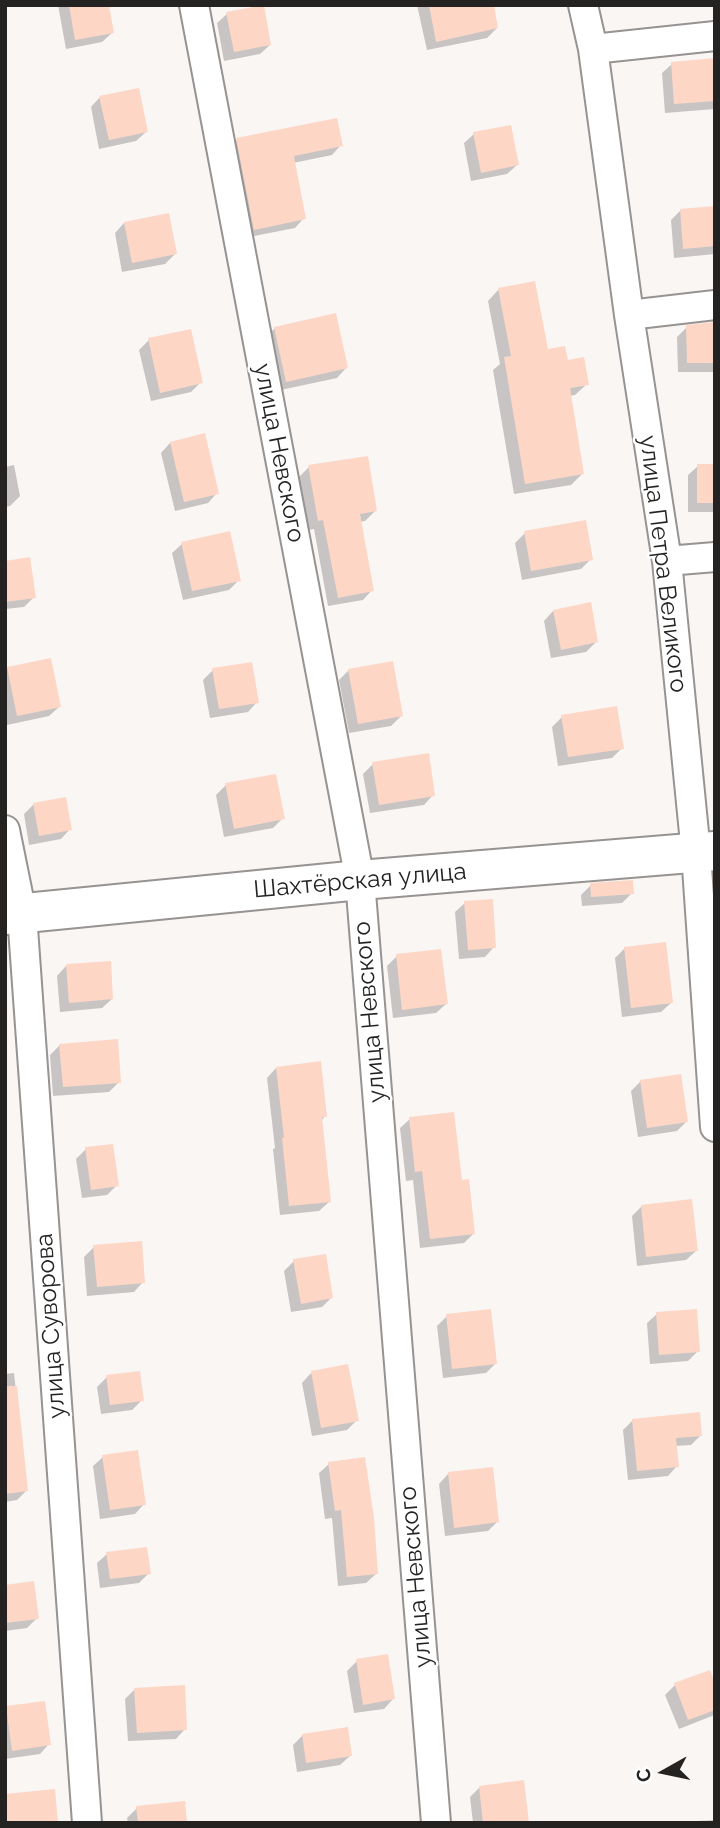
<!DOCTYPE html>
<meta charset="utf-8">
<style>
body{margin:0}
#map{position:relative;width:720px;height:1828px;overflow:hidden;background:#f9f6f4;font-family:Raleway,sans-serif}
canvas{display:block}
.frame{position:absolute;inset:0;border:7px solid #242322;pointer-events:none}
.north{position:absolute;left:629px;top:1737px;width:70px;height:70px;-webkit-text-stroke:5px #fff;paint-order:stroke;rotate:261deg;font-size:19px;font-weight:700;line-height:28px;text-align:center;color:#242322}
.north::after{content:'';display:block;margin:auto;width:24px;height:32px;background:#242322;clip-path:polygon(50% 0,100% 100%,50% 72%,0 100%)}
</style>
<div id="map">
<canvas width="720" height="1828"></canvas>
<div class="frame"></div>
<div class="north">С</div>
</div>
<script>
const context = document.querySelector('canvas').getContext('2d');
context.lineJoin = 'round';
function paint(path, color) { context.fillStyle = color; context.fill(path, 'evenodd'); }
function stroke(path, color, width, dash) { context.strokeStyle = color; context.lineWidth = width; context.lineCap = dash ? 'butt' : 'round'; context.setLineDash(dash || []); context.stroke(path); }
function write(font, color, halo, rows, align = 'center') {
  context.font = font + ' Raleway,sans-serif'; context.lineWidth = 5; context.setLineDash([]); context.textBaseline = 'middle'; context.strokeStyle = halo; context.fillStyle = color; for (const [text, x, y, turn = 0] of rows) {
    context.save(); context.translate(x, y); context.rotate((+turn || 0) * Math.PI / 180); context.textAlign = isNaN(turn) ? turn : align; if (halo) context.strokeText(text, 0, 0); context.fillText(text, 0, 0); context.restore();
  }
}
const shadow = new Path2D(`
 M58 5H107L112 33 102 42 66 49Z
 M417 5H492L497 28 487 38 427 50Z
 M227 14 270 45 260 54 224 61 217 23Z
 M672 64 715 65V109L665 113 662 73Z
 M100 97 146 132 136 141 99 149 91 107Z
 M474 134 517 165 507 174 471 181 464 143Z
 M237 140 341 145 332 155 293 163 304 218 295 228 244 238 227 150Z
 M715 208V254L674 258 671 220 681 210Z
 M124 223 175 254 165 264 122 272 115 233Z
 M499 289 546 351 566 362 587 384 575 395 570 396 582 474 571 485 514 494 493 370 500 364 488 301Z
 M715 325V372H678L677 337 687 327Z
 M275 328 346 368 337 378 276 391 265 338Z
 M149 340 201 382 191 392 151 401 139 350Z
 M170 443 217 493 208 503 175 511 161 453Z
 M14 465 20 496 10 506 5 507V467Z
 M698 466H715V512H688V475Z
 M309 467 375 511 365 521 359 522 372 590 363 600 328 606 314 529 308 530 299 477Z
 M525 533 591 559 581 569 522 580 515 543Z
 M182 544 239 580 229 590 183 600 172 553Z
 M5 563 34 597 24 607 5 609Z
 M553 611 596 642 586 652 551 658 544 621Z
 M7 668 59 707 49 716 7 725 5 715V670Z
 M213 670 257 702 248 712 210 718 203 680Z
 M349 670 401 716 391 726 349 733 339 680Z
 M562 717 622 748 612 758 558 766 552 727Z
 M373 764 433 795 424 805 370 813 363 774Z
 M226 785 283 818 273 828 224 837 216 795Z
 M34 804 70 829 61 839 29 845 24 814Z
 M591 885 632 893 622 903 582 906 581 895Z
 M465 903 494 947 485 957 459 959 455 912Z
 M625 948 671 1003 661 1012 622 1017 615 958Z
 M397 956 446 1004 436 1013 393 1018 387 966Z
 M66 966 112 999 102 1008 60 1012 57 976Z
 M60 1045 119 1082 109 1092 53 1096 50 1055Z
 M276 1068 325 1116 321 1121 329 1202 319 1211 280 1215 273 1149 275 1148 267 1078Z
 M641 1081 686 1122 677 1131 638 1137 631 1091Z
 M410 1119 461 1182 473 1234 464 1243 420 1248 413 1180 406 1181 400 1128Z
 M86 1149 117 1185 107 1195 82 1198 76 1159Z
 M642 1206 696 1251 686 1260 637 1266 632 1216Z
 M94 1247 143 1282 134 1292 87 1296 84 1257Z
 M294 1261 331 1298 322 1307 291 1312 284 1271Z
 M657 1314 698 1351 688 1361 650 1364 647 1323Z
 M447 1316 496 1363 486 1373 443 1378 437 1326Z
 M14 1373 27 1490 17 1500 5 1502V1374Z
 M311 1373 357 1420 347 1430 312 1436 302 1383Z
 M107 1377 142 1400 132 1410 101 1414 97 1387Z
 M633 1420 701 1435 691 1445 675 1446 677 1466 668 1476 628 1480 623 1430Z
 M103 1457 144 1504 135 1514 100 1519 93 1466Z
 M329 1464 376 1574 366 1583 338 1586 332 1518 325 1519 319 1473Z
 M448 1474 497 1522 488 1531 445 1536 439 1484Z
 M107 1554 149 1573 139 1583 100 1588 97 1563Z
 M5 1587 37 1618 27 1628 5 1631Z
 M357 1661 393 1699 384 1709 354 1713 347 1671Z
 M675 1685 715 1688V1713L712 1716 679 1729 665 1695Z
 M135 1689 185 1729 176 1739 128 1741 125 1699Z
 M7 1708 49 1744 40 1754 5 1759Z
 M303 1735 350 1756 340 1765 297 1772 293 1745Z
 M480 1787 527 1823H473L470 1797Z
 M137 1808 185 1823H128L127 1818Z
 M715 1820V1823H695L697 1821Z`);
const building = new Path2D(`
 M69 5H109L114 33 75 40Z
 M264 5 271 45 234 52 226 12Z
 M429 5H494L498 28 436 42Z
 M715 58V101L674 104 671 62Z
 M139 88 148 132 109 140 99 96Z
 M337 118 343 146 294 156 306 219 254 230 236 138Z
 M511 125 519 165 481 173 473 132Z
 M715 206V246L683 249 680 209Z
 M169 213 177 254 132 263 124 222Z
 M535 281 548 349 565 346 568 360 584 357 589 385 570 388 584 474 525 484 504 357 511 356 498 288Z
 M336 313 348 368 286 382 274 327Z
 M715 322V363H687L686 325Z
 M191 329 203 383 160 393 148 338Z
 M205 433 219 494 184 502 170 442Z
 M368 456 377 511 360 514 374 591 338 598 323 520 318 521 308 465Z
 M697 464H715V503H697Z
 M586 520 593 560 531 571 524 531Z
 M230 531 241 581 192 591 181 542Z
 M30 557 36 598 5 602V561Z
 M591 602 598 642 561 650 553 610Z
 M51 658 61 707 17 716 7 667Z
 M393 661 403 716 358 724 348 669Z
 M252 662 259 703 219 709 212 668Z
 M617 706 624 749 568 757 561 715Z
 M429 753 435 796 379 805 372 762Z
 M276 774 285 819 234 829 225 783Z
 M66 797 72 830 39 836 33 803Z
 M633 880 634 894 591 897 590 883Z
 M493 899 496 948 468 950 464 901Z
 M666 942 673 1003 631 1008 624 947Z
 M441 949 448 1004 402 1010 396 954Z
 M111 961 113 999 69 1003 66 964Z
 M118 1039 121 1083 63 1087 59 1044Z
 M321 1061 327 1117H322L331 1202 289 1206 282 1138H284L276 1067Z
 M681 1074 688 1122 647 1128 640 1080Z
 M454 1112 462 1180 469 1179 475 1234 430 1239 422 1171 415 1172 409 1117Z
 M113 1144 119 1186 91 1190 85 1147Z
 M692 1199 698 1251 646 1257 641 1205Z
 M142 1241 145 1283 97 1287 93 1245Z
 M326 1254 333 1298 301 1304 293 1259Z
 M491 1309 497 1364 452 1369 446 1314Z
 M697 1309 700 1352 659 1355 656 1312Z
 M348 1364 359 1421 321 1428 311 1371Z
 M140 1371 144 1401 110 1405 106 1375Z
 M5 1386H17L28 1491 5 1494Z
 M700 1412 702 1436 676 1438 679 1467 637 1471 632 1419Z
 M138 1450 146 1505 110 1510 102 1455Z
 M365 1457 374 1518 378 1574 347 1577 341 1510 335 1511 328 1462Z
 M493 1467 499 1522 454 1528 448 1472Z
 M147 1547 151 1574 110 1579 106 1552Z
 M34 1581 39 1619 5 1623V1585Z
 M388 1654 395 1699 363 1705 356 1659Z
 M710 1670 715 1683V1710L688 1720 674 1683Z
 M185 1685 187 1730 137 1733 134 1688Z
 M45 1701 51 1745 12 1751 6 1706Z
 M348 1727 352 1756 306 1763 302 1734Z
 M524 1780 529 1823H483L479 1786Z
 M55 1789 58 1823H5V1794Z
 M185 1801 187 1823H138L136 1806Z`);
const street = new Path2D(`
 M194 5 360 880 436 1823
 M583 5 593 49 629 315 667 561 696 853 715 1127
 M593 49 715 36
 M629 315 715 305
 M667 561 715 557
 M5 830 22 914 87 1823`);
const secondary = new Path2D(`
 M5 915 360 880 715 851`);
const streetNames = [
 ["улица Невского",279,453,79],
 ["улица Петра Великого",663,564,83],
 ["Шахтёрская улица",360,881,-5],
 ["улица Невского",370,1012,-95],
 ["улица Суворова",51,1326,-94],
 ["улица Невского",416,1577,-95]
];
paint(shadow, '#0003');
paint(building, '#fdd6c6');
stroke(street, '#969392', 32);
stroke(secondary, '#969392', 42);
stroke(street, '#fff', 28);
stroke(secondary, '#fff', 38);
write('24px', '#242322', '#fff', streetNames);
</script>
